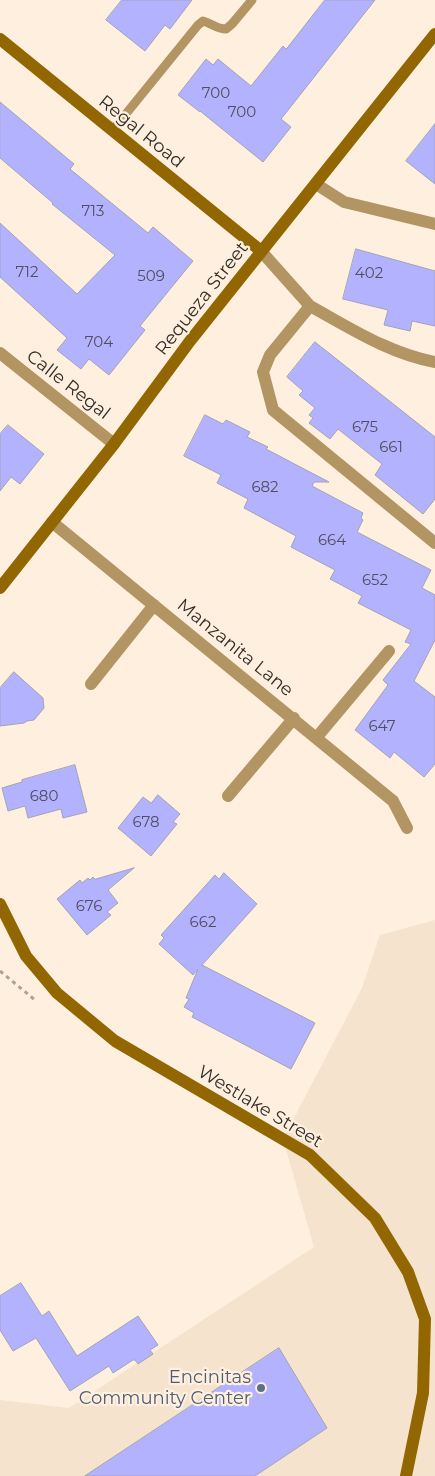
<!DOCTYPE html>
<style>
body{margin:0}
canvas{display:block;background:#feefdf}
</style>
<canvas width="435" height="1476"></canvas>
<script>
const context = document.querySelector('canvas').getContext('2d');
context.lineJoin = 'round';
function paint(path, color) { context.fillStyle = color; context.fill(path, 'evenodd'); }
function stroke(path, color, width, dash) { context.strokeStyle = color; context.lineWidth = width; context.lineCap = dash ? 'butt' : 'round'; context.setLineDash(dash || []); context.stroke(path); }
function write(font, color, halo, rows, align = 'center') {
  context.font = font + ' Montserrat,sans-serif'; context.lineWidth = 4.5; context.setLineDash([]); context.textBaseline = 'middle'; context.strokeStyle = halo; context.fillStyle = color; for (const [text, x, y, turn = 0] of rows) {
    context.save(); context.translate(x, y); context.rotate((+turn || 0) * Math.PI / 180); context.textAlign = isNaN(turn) ? turn : align; if (halo) context.strokeText(text, 0, 0); context.fillText(text, 0, 0); context.restore();
  }
}
const built = new Path2D(`
 M435 920V1476H0V1400L69 1408 314 1247 283 1139 362 988 380 935Z`);
const building = new Path2D(`
 M122 0H192L170 29 165 25 145 51 106 20Z
 M325 0H375L281 119 291 127 263 162 200 111V112L178 95 206 59 213 65 218 59 251 86 283 46 286 49Z
 M0 102 74 164 70 169 148 233 153 227 193 261 140 326 145 330 109 375 89 359 81 369 57 350 67 338 0 277V223L77 294 115 255 52 204 53 203 0 158Z
 M435 124V184L406 161Z
 M356 249 435 271V326L412 321 410 331 384 325 388 310 343 299Z
 M315 342 435 437V499L423 514 375 475 382 464 338 429 330 439 309 423 313 418 309 415 315 408 299 395 303 391 287 377Z
 M205 415 223 424 226 420 250 432 247 437 268 447 266 449 329 482H314L312 486 363 513 361 518 363 520 357 532 431 570 422 588 435 595V640L414 681 435 697V764L424 777 394 752 390 758 355 730 388 685 383 680 411 644 405 642 411 630 358 603 362 596 330 579 335 570 291 547 296 536 244 508 248 499 217 483 221 475 184 456Z
 M8 425 44 454 20 484 11 477 0 491V434Z
 M14 672 43 698 44 708 34 720 27 721 24 723 0 726V688Z
 M75 765 87 812 63 818 61 809 28 818 25 806 8 811 2 788 22 782V780Z
 M158 795 180 814 173 822 177 824 151 856 118 828 143 797 151 803Z
 M134 868 108 890 118 903 107 912 111 915 87 935 57 899 80 880 82 883 88 878 90 880 93 877 95 879Z
 M224 873 257 904 202 965 315 1023 291 1069 192 1017 194 1013 184 1007 189 999 186 998 198 969 193 975 159 944 164 938 161 935 215 875 219 879Z
 M21 1283 42 1316 49 1311 77 1356 138 1316 158 1345 150 1350 153 1354 138 1364 135 1360H133L113 1373 109 1366 70 1391 36 1338 13 1351 0 1330V1296Z
 M279 1348 327 1428 255 1476H85Z`);
const path = new Path2D(`
 M0 971 35 1000`);
const lane = new Path2D(`
 M112 131 198 25 203 21C211 23 217 29 226 29L232 24 252 0`);
const street = new Path2D(`
 M316 184 344 202 435 224
 M261 251 310 306
 M0 353 114 444
 M435 362C390 354 350 328 310 306L270 355 263 372 273 410 435 543
 M52 522 393 801 407 828
 M91 684 154 605
 M317 737 389 651
 M228 796 294 718`);
const secondary = new Path2D(`
 M0 39 261 251
 M0 588 114 444 190 341 435 34
 M0 904 26 956 57 993 115 1041 310 1155 375 1218 408 1272 425 1319 423 1393 406 1476`);
const markers = [
 [261,1388,5,"#5c6f8a"]
];
const numberNames = [
 ["700",216,94],
 ["700",242,113],
 ["713",93,212],
 ["712",27,273],
 ["402",369,274],
 ["509",151,277],
 ["704",99,343],
 ["675",365,428],
 ["661",391,448],
 ["682",265,488],
 ["664",332,541],
 ["652",375,581],
 ["647",382,727],
 ["680",44,797],
 ["678",146,823],
 ["676",89,907],
 ["662",203,923]
];
const streetNames = [
 ["Regal Road",141,132,39],
 ["Requeza Street",202,299,-52],
 ["Calle Regal",68,385,38],
 ["Manzanita Lane",235,648,39],
 ["Westlake Street",260,1107,31]
];
const serviceNames = [
 ["Encinitas",251,1378],
 ["Community Center",251,1399]
];
paint(built, '#f6e3cd');
paint(building, '#b3b2fe');
stroke(building, '#a2a3b5', 1);
stroke(path, '#ada296', 3, [4, 4]);
stroke(lane, '#b29563', 9);
stroke(street, '#b29563', 12);
stroke(secondary, '#926600', 12);
for (const [x, y, r, color] of markers) { const dot = new Path2D(); dot.arc(x, y, r, 0, 2 * Math.PI); context.fillStyle = color; context.fill(dot); stroke(dot, '#feefdf', 2); }
write('15px', '#524e5d', null, numberNames);
write('18px', '#322d27', '#feefdf', streetNames);
write('18px', '#4e5e75', '#feefdf', serviceNames, 'right');
</script>
